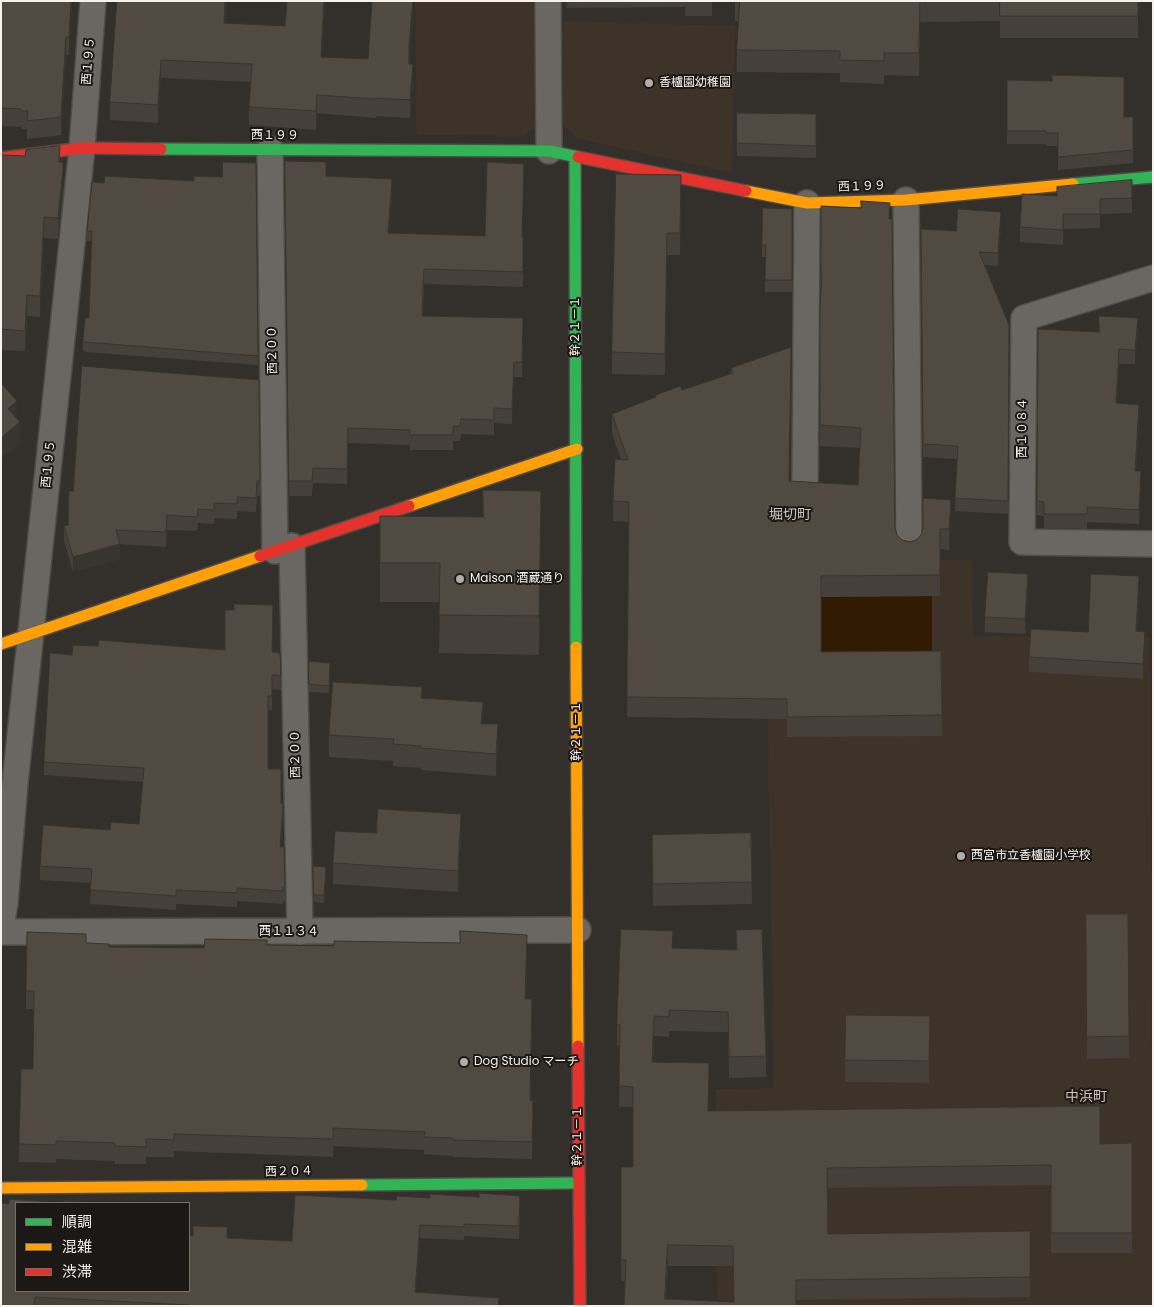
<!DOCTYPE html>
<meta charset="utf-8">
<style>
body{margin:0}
#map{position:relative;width:1154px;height:1307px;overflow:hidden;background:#33302c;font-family:Poppins,"Noto Sans JP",sans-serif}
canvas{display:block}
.frame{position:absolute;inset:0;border:2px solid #f6f1ed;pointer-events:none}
.legend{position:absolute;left:15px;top:1202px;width:175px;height:90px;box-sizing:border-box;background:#1b1815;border:1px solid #736f6b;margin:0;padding:6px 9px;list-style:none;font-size:15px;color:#f6f1ed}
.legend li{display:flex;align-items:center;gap:10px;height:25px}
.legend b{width:25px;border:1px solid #736f6b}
</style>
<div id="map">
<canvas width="1154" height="1307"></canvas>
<div class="frame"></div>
<ul class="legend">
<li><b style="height:6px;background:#30b455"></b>順調</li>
<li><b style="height:6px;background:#ff9f0a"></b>混雑</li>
<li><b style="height:6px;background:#e5322d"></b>渋滞</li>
</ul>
</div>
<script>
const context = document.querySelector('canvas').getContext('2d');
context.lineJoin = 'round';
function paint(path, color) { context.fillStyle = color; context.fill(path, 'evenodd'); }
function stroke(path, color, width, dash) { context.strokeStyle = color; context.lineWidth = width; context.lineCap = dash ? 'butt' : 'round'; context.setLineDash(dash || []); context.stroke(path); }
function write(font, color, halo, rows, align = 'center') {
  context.font = font + ' Poppins,"Noto Sans JP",sans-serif'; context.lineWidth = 4; context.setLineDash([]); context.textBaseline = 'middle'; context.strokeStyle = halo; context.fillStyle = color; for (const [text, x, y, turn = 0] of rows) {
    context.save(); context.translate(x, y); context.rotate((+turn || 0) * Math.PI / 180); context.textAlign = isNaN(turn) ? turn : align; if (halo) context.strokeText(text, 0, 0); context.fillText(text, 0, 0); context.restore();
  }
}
const built = new Path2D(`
 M415 1H539V31L564 32V21L735 26 732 173 576 138 563 124 564 42H539L538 124 525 136 417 135Z
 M765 559 972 560 973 636 1150 637 1153 1306H718L716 1089 774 1088Z`);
const water = new Path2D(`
 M932 596V672H821V597Z`);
const street = new Path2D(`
 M548 1 549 151
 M270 149 275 551
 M906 200 909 548
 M1153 278 1024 318 1022 542 1153 544
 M805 481 807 203
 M292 546 300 932
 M1 926 5 903 15 783 82 148 93 1
 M1 932 578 930`);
const fast = new Path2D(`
 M161 149 549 151 578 157
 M575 157 576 647
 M1073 184 1153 177
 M362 1185 578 1183`);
const slow = new Path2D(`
 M746 191 807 203 906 200 1073 184
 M409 506 577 449
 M1 644 260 556
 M576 647 578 1046
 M1 1188 362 1185`);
const jam = new Path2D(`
 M578 157 746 191
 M1 158 82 148 161 149
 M260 556 409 506
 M578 1046 580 1306`);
const wall = new Path2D(`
 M1 1H72L69 55H66L61 135 27 139V129H21V127L1 126Z
 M226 1 225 23 285 26 325 1 322 57 368 59 413 19 409 62 413 82 410 118 376 116V118L317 113 316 130 249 125V107L251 82 161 78 158 123 110 120V102Z
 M566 1H712V16H685V7L567 8Z
 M735 1H1138V38H1000V21L920 22 919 76 884 75V84L840 82V73L737 72V50L739 21H735Z
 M1007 80 1124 117H1133V163L1058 170V146H1046V144H1007Z
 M737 113 816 114V158L737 156Z
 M1 155 60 162 63 190 58 239 44 238 40 317 27 316 25 351 1 350Z
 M285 161 326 176 392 194 389 233 485 236 524 179 522 237H523V287L424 284 423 316 523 333 522 377H514L512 424 494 423V435L461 434 460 441H453V450H410V445L348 443 347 484 313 483 312 496H289Z
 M256 163 258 365 85 352 83 350V341L89 318 92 241H87V231L104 183 194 181 222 177Z
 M1132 180V213L1100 214V228L1063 229V245L1020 242V227L1057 196Z
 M681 197 680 255H667L665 375 612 374V352Z
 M821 206 890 219 895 528 897 535 902 540 910 542 916 540 951 520 949 550 940 549V596L821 597V652L941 651 942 736 787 737V719L627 717 629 522 613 521V501L621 459 612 434V414L656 398V395L682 390 731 374V368L791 367 789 481 858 485 860 448 820 446V309L821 293Z
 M792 209V292H765V257H762V245Z
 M1001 224 998 266 985 265 1009 325 1008 514 955 511 957 459 923 457 921 229 956 231Z
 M1038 329 1099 332H1138L1135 364H1119L1117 403 1139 419 1136 471 1141 486 1139 524 1087 522V529L1044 528V516L1037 515Z
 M259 380 260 496H257L256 512 237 511V519L214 518V524L198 523 197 531 167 530 166 547 120 544V559L73 572 64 541V526L68 525 73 491Z
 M541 530 539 655 439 653 440 602H380V563Z
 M1028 589 1025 634 985 632V617Z
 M1139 591 1137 631 1145 647 1143 679 1029 672V657L1088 632Z
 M98 646 280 653 281 690 272 689V710H268V769L281 803 283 816 281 847H284L285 901H283V904L237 901V907L176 904V910L90 904 91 883 40 880V866L110 830 139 824 143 782 44 775V762L72 655Z
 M309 661 330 670 329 693 309 692Z
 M422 698 483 724 498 746 496 776 421 770V768L393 766V761L329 757V735Z
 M376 833 461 835 458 892 333 884V863Z
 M751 833 752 904 653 906 652 835Z
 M313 866 326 875 324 903 314 902Z
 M1086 914H1128L1129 1058 1087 1059Z
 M736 930 766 1056V1077L729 1078 728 1032 669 1031V1037L654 1036 653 1062 709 1111 1100 1144 1132 1143V1253H1051V1185L827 1188 828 1234 1030 1231V1297L796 1300 624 1306 625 1281H621V1167H633V1107H619L620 1045H617V1024L673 948 736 950ZM668 1266H733L734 1302 666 1299Z
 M86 943 109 947 204 948 267 945 527 952 526 999 531 1100 533 1118 532 1159 453 1157V1156L424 1154V1150L333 1146V1157L174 1151V1157H146V1164H115V1161L56 1159V1163L19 1162V1144L33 1069 34 1009H26V991Z
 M846 1015 930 1016 929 1083 845 1082Z
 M63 1203H105L16 1291H189L227 1238 292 1241 520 1209 519 1239 464 1236V1240L420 1238 416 1292 499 1306H1L9 1204Z`);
const shadedWall = new Path2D(`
 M71 1H72L69 55V37Z
 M225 1H226V7L224 41Z
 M324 1H325L321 75V57Z
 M413 1V19L409 62V44Z
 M920 1V22L919 76V53Z
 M66 37V55L61 135V117Z
 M161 60V78L158 123V105Z
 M413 64V82L410 118V100Z
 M317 95V113L316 130V111Z
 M524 164V179L522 252V237Z
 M63 169V190L58 239V218Z
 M392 179V194L388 248V233Z
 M1001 212V224L998 266V253Z
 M44 217V238L40 317V296Z
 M667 233V255L665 375V354Z
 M27 295V316L25 351V331Z
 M1138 318V332L1135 364V350Z
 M1119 349V364L1116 418V403Z
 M514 362V377L512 424V409Z
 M17 401V422L8 409Z
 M1139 405V419L1135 485V471Z
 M20 422V443L1 459V438Z
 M1141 471V486L1139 524V510Z
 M541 491V530L539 655V616Z
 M951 500V520L949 550V529Z
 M167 515V530L166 547V532Z
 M120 544V559L73 572V557Z
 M1028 574V589L1025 634V619Z
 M1139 576V591L1136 646V631Z
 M1145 632V647L1143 679V664Z
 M483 702V723L481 724Z
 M498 724V746L496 776V754Z
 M283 803V816L280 860V847Z
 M461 814V835L458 892V871Z
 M527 935V952L525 1017V999Z
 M654 1016V1036L652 1083V1062Z
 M533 1101V1118L532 1159V1142Z
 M520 1196V1209L519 1239V1226Z
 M420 1225V1238L415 1305V1292Z
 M668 1245V1266L666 1306H665Z`);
const building = new Path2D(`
 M1 1H71L69 37H66L61 117 27 121 28 111H21V109L1 108Z
 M117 1H225L224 23 285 26 287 1H324L321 57 368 59 372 1H413L409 44V64H413L410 100 376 98V99L317 95 316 111 249 107 252 64 161 60 158 105 110 102Z
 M740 1H920L919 53H884V61L840 60V51L737 50Z
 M1000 1H1138V16H1000Z
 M1052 75 1124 77V117H1133V150L1058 157V133H1046V131H1007V80L1052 81Z
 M737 113 816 114V146L737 143Z
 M60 146 59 162H63V169L58 218 44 217 40 296 27 295 25 331 1 329V155L25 156 26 150Z
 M285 161 326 162V176L392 179 388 233 485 236 487 162 524 164 522 237H523V272L424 269 422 316 523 318 522 362H514L512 409 494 408V420L461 419 460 426H453V435H410V430L348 428 347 469 313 468 312 481H289Z
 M223 162 256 163 258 356 85 342 83 341 85 318H89L92 231H87L92 182 104 183 105 176 194 181V176L222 177Z
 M616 174 681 175 680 233H667L665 354 612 352Z
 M1132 180V198L1100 199V214H1063V230L1020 227 1022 194 1057 196V187Z
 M861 201 890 203 889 219H892L895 528 897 535 902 540 910 542 916 540 921 535 923 528V498L951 500 949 529H940V575L821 576V652L941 651 942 715 787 717V699L627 697 629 502 613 501 615 459 628 460 612 414 656 397V395L680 386 682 390 733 373 731 368 791 347 789 481 858 485 861 428 820 425V309L822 272H821V206L861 208Z
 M763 208 792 209V280H765L766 245H762Z
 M958 209 1001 212 998 253 979 252 1009 325 1008 501 955 498 958 446 923 444 921 229 956 231Z
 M1099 316 1138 318 1135 350 1119 349 1116 403 1139 405 1135 471H1141L1139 510 1087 507V514H1044V502L1037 501 1038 329 1099 332Z
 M82 366 259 380 260 481H257L256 498 237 497V504L214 503V510L198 509 197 517 167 515 166 532 116 530 120 544 73 557 64 526 68 525 69 491H73Z
 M1 383 17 401 8 409 20 422 1 438Z
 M483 490 541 491 539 616 439 615 440 563H380V516L483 517Z
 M988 572 1028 574 1025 619 985 617Z
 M1091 574 1139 576 1136 631 1145 632 1143 664 1029 657 1031 629 1088 632Z
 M234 604 273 605 272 652 280 653 281 676 272 675V696H268V769H281V803H283L280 847H284L285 887H283V891L237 888V893L176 890V896L90 890 92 869 40 866 43 825 110 830 111 822 139 824 144 768 44 762 50 653 72 655 73 645 98 646 99 640 225 650V610H234Z
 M309 661 330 663 329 686 309 684Z
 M333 682 422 687 421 698 483 702 481 724H498L496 754 421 748V746L393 744 394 739 329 735Z
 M378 809 461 814 458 871 333 863 335 831 376 833Z
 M751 833 752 882 653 884 652 835Z
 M313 866 326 867 324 895H314Z
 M1086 914H1128L1129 1036 1087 1037Z
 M621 929 673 931 672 948 737 950 736 930 762 929 766 1056 729 1057 728 1012 669 1010V1017L654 1016 652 1062 709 1063 708 1111 1100 1106V1144L1132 1143V1233H1051V1165L827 1168 828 1234 1030 1231V1277L796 1280V1306H624L626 1260H621V1167H633V1087L619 1086 620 1025 617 1024ZM668 1245 733 1246 734 1302 665 1299Z
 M460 931 527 935 525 999H532L530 1100 533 1101 532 1142 453 1140V1138L424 1137 425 1132 333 1128V1139L174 1134V1140L146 1139V1147L115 1146V1143L56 1141V1145L19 1144 21 1069H33L34 991H26L27 932 86 934V943L109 944V947L204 948 205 939 267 940V945L334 946V941L460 943Z
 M846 1015 930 1016 929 1061 845 1060Z
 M479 1193 520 1196 519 1226 464 1224V1227L420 1225 415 1292 499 1298 498 1306H190V1305L35 1297 34 1306H1V1203L9 1204V1199L63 1203V1201L105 1203H16V1291H189V1235L193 1236V1226L227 1227V1238L292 1241 295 1195 396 1200 397 1196 430 1198V1194L479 1197Z`);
const markers = [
 [649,83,5,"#b2ada9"],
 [460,579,5,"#b2ada9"],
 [961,856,5,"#b2ada9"],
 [464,1062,5,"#b2ada9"]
];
const streetNames = [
 ["西１９５",89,61,-85],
 ["西１９９",275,136],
 ["西１９９",862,187,-2],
 ["幹２１－１",576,326,-90],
 ["西２００",273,350,-91],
 ["西１０８４",1023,428,-90],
 ["西１９５",49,464,-84],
 ["幹２１－１",577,731,-90],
 ["西２００",296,754,-91],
 ["西１１３４",289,932],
 ["幹２１－１",578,1136,-90],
 ["西２０４",289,1172,-1]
];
const poiNames = [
 ["香櫨園幼稚園",659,83],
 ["Maison 酒蔵通り",470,579],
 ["西宮市立香櫨園小学校",971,856],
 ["Dog Studio マーチ",474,1062]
];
const neighbourhoodNames = [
 ["堀切町",790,515],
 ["中浜町",1086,1097]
];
paint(built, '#3d3329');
paint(water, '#311b04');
stroke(street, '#4f4c48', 28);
stroke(fast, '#4f4c48', 14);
stroke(slow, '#4f4c48', 14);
stroke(jam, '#4f4c48', 14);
stroke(street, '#6a6763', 25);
stroke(fast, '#30b455', 11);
stroke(slow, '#ff9f0a', 11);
stroke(jam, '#e5322d', 11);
paint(wall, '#454039');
paint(shadedWall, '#38342e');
paint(building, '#504a42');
stroke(building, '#38342e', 1);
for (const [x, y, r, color] of markers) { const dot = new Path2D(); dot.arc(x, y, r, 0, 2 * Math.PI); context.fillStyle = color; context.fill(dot); stroke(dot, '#1b1815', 2); }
write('12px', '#f6f1ed', '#1b1815', streetNames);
write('12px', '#f6f1ed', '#1b1815', poiNames, 'left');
write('14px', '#ccc4bb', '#1b1815', neighbourhoodNames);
</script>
